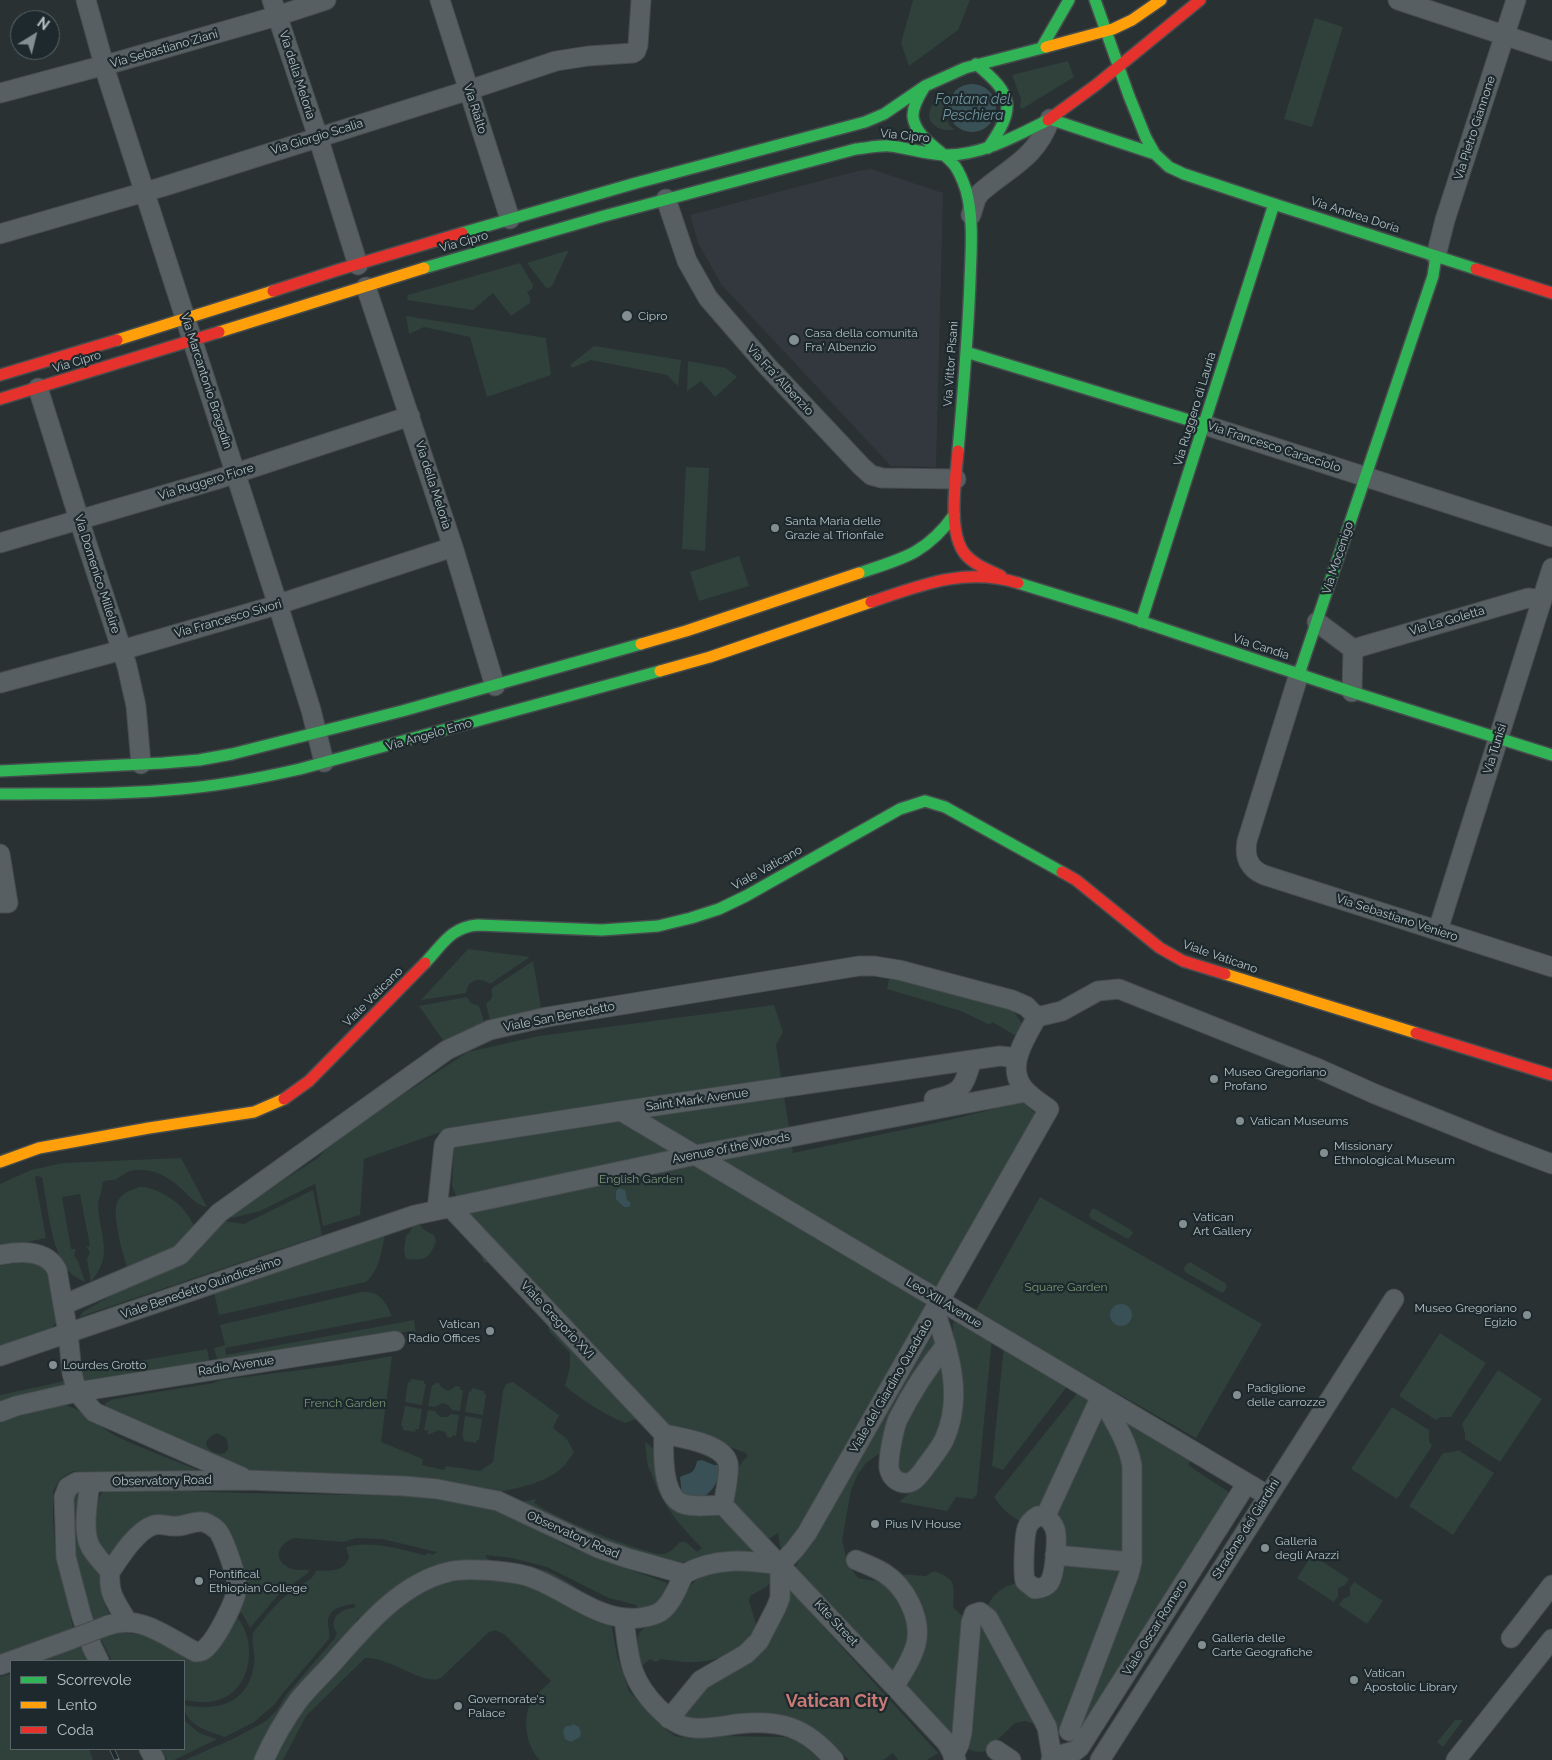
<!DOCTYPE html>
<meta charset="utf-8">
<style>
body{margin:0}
#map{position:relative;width:1552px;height:1760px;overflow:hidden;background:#293133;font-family:Raleway,sans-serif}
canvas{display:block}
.legend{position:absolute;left:10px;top:1660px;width:175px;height:90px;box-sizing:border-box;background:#1d292d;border:1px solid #596569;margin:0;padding:6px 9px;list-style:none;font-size:15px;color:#b3c0c4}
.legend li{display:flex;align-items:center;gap:10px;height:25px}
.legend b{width:25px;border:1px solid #596569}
.north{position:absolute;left:10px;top:10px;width:50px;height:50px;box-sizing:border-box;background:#1d292d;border:1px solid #596569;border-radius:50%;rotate:36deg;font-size:14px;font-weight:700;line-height:20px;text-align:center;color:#b3c0c4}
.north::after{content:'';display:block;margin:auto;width:18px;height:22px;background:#838e91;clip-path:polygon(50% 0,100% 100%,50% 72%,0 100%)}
</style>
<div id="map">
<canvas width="1552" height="1760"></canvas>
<ul class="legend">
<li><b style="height:6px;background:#30b455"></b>Scorrevole</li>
<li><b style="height:6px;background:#ff9f0a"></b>Lento</li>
<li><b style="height:6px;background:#e5322d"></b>Coda</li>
</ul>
<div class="north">N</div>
</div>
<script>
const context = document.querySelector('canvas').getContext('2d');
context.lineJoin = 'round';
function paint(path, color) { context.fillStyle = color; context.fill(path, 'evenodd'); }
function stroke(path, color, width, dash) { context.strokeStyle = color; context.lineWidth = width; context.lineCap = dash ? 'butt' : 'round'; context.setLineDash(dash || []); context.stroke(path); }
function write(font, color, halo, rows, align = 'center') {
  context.font = font + ' Raleway,sans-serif'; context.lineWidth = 4.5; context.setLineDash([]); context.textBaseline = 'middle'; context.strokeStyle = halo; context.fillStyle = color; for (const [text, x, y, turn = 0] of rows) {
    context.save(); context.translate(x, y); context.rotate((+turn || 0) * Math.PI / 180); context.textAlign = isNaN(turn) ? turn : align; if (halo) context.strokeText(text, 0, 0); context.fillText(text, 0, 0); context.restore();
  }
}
const medical = new Path2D(`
 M871 169 943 193 936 467 891 466 721 284 698 243 690 215 858 171Z`);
const green = new Path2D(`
 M913 0H970L958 30 909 66 901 43Z
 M1315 18 1343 27 1312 127 1284 119Z
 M1068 61 1074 77 1022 109 1020 107 1021 99 1012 75Z
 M947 94C943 108 941 118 954 129L953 130C946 130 939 130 934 125 922 115 935 97 947 94Z
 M569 250 552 286 547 289 527 263Z
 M520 263 533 285 532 289 527 292 530 297V303L511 316 493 293 473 310 407 300 408 295Z
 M406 316 546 338 551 375 487 397 470 337 424 327 409 334Z
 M594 346 681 360 678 386 667 375 591 360 572 368 570 365Z
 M688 361 726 368 737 377 715 397 701 381 687 391Z
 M686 467 709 468 705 551 682 549Z
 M739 556 749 586 699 601 690 572Z
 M468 949 530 957 490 984C480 976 468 979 466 993L421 1000Z
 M533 961 542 1013 491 1024 486 1004 492 998V988Z
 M892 977 1012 1009 1023 1025 1018 1037 992 1022 990 1025 961 1011 887 989 889 979Z
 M467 997 471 1003 479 1006 485 1025 445 1043 419 1006Z
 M774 1005 783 1032 776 1045 793 1153 945 1121 1022 1102 1036 1114 803 1528 785 1548 780 1547 778 1533 767 1540 734 1504C727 1488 736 1466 748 1456L746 1453 711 1440 638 1418 625 1423C604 1414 582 1400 565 1386L570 1367V1353L549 1331 545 1300 498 1262 484 1263 452 1186 455 1127 364 1159 360 1215 323 1226 315 1184 260 1211 232 1218V1213L318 1158 336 1138 468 1052 539 1036Z
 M181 1158 207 1207C196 1205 190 1197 182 1189 168 1176 150 1166 130 1171 124 1173 119 1179 113 1180 108 1180 106 1180 102 1183 103 1191 98 1198 98 1206 100 1237 114 1254 91 1282L87 1260 90 1252 86 1247 90 1246 80 1194 62 1197 71 1249H76L74 1256 78 1261 85 1282C77 1278 71 1275 66 1268 51 1248 47 1202 42 1177L36 1176 35 1178 46 1238 0 1248V1184L31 1170 63 1163Z
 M139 1187C161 1187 186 1206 194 1226L174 1248 128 1269C123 1257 112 1215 117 1203 120 1194 131 1190 139 1187Z
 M313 1190 322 1235 79 1317 84 1311 140 1280 181 1264 224 1221 244 1224Z
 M1040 1197 1262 1324 1196 1438 975 1312Z
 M1092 1209H1095L1131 1230 1133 1233 1129 1238H1126L1090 1218 1089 1215Z
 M418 1223 424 1230 434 1235 436 1241C429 1260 425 1260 406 1259L404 1251 406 1236 410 1232 414 1224Z
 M384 1235V1240C381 1254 378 1272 366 1282L219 1315 214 1292Z
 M27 1261 41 1265 51 1277 57 1315 56 1323 48 1331 0 1348V1266Z
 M1190 1262 1225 1283 1227 1286 1224 1292H1220L1185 1272 1184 1268 1187 1264Z
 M362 1292C380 1291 385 1301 392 1316L225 1348 226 1355 414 1320 416 1333 414 1331 395 1333 218 1362 214 1348 225 1345 220 1325Z
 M956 1319 992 1338 977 1494 973 1499 956 1497 947 1511 899 1502 919 1485 950 1444 963 1400 953 1333V1324Z
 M935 1331 937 1337 884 1450 867 1462 858 1474 851 1490 842 1540 848 1565 858 1578 888 1583 907 1612 909 1643 895 1669 888 1670 794 1569Z
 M1440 1333 1486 1363 1451 1417H1440L1436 1420 1399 1396Z
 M1004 1345 1069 1384 1003 1470 992 1466Z
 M207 1349 210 1364 82 1384 77 1372Z
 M392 1356 381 1442 423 1459 422 1465 444 1470 446 1466 480 1471 493 1462 503 1391 506 1384 513 1382 559 1415 553 1428 567 1439 574 1452C571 1456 568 1461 565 1465 549 1482 518 1489 496 1492L255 1473 228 1464 105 1410V1403L114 1399 214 1383 221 1380 340 1365ZM217 1433 226 1438C239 1469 184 1447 217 1433Z
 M942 1363 944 1369 946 1410 937 1441 909 1474 903 1473 898 1469 897 1452 903 1424Z
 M1498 1370 1542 1399 1500 1462 1465 1439V1433L1462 1424Z
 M411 1379 424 1381V1384H426L422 1405 405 1402 408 1382H411Z
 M65 1381 62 1387 0 1403V1395Z
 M435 1383H439C442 1391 451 1393 455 1386L460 1387V1390H463L460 1411 452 1410 448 1405 442 1403 435 1407 428 1406 432 1385H435Z
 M472 1388 484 1391V1394H486L483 1415 465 1412 469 1391 471 1392Z
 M1079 1391 1090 1398 1042 1511 1021 1521C1008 1516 1002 1508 994 1497Z
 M64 1405C86 1410 99 1428 118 1437 145 1450 174 1460 202 1472L175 1474 73 1471 61 1478 53 1491V1520L55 1546 74 1632 0 1657V1421L51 1407Z
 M405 1406 422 1409 419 1429H416L415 1432 403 1430V1426H401Z
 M1392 1407 1429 1430V1441L1432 1446 1397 1499 1351 1469Z
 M428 1410 435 1411 440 1417H447L451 1414 459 1415 456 1436 453 1435 452 1438 447 1437 445 1432 438 1430 431 1434H427L428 1431 424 1430Z
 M1100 1414 1123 1454V1554L1061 1550 1051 1519Z
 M465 1416 482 1419 479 1440H477L476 1443 463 1441 464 1437H462Z
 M1117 1416 1192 1457 1188 1465 1233 1495 1082 1737 1075 1734 1136 1574Z
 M645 1442 653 1448 659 1480 716 1514 756 1551 715 1553 680 1563 664 1560 615 1548 520 1502 538 1499 534 1502C544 1514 650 1557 665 1554 671 1552 676 1546 680 1542H686L697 1552 702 1548C681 1527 661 1504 652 1475 651 1471 648 1469 648 1465 646 1457 646 1449 645 1442Z
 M1458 1450 1494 1473 1453 1535 1409 1506 1443 1453 1453 1452Z
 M107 1490H162L242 1493 416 1496 487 1507 507 1514 571 1548 667 1583C665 1599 655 1609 639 1610L636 1605 609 1598 547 1567 512 1558 486 1555 487 1559C507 1564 527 1564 547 1571 568 1579 583 1596 603 1604 613 1608 624 1608 633 1611 598 1611 587 1597 559 1583 537 1573 511 1566 486 1565 476 1565 465 1563 455 1564 419 1570 387 1594 360 1618H358L355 1624 275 1717 254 1760H185L235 1738 266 1721 277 1710 287 1694 335 1638 337 1633C327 1619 341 1608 355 1608L354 1604C343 1605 328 1609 328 1622 328 1628 330 1633 329 1639L283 1693 274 1705 254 1722 225 1737C209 1731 185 1726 184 1705 218 1712 249 1703 254 1664 256 1654 251 1643 253 1633 266 1616 278 1600 296 1588 304 1582 312 1581 316 1571 330 1570 344 1573 349 1557L346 1547C372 1540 399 1549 425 1555L428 1553 433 1555 437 1552 382 1539 356 1538 343 1542 295 1538C282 1541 271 1556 286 1566 292 1571 301 1570 309 1570L308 1573 279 1594 250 1628 243 1615 239 1611C243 1593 249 1575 234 1561 234 1549 231 1534 222 1525 209 1510 161 1520 142 1522L112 1555C85 1539 90 1520 101 1494Z
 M78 1493 81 1496 94 1566 99 1575 106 1608 109 1612 103 1622 93 1625C81 1582 66 1540 75 1494Z
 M1312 1555 1349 1579 1345 1585 1338 1588V1596L1334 1602 1297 1578Z
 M1059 1563 1121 1568 1061 1730 1055 1728 987 1607C993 1593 1005 1584 1021 1583L1033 1596 1035 1600 1045 1597 1044 1592Z
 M770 1568 776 1575 766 1587 750 1596 749 1601 756 1624C753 1636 749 1641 738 1648 712 1665 691 1664 661 1659L656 1662 650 1659 642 1666C640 1657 634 1641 640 1632 645 1625 656 1624 663 1619 683 1605 687 1578 712 1571 725 1568 755 1569 770 1568Z
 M934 1571C957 1579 954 1585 953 1607L961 1615 968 1616 959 1727 952 1738 904 1687 918 1658 896 1574 926 1576Z
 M471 1575 537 1584 611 1623 617 1656 629 1691 665 1729 675 1736 693 1739 718 1736 785 1737 799 1742 820 1760H540C527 1748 522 1721 530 1704 534 1695 544 1688 551 1681L504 1634 495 1630 489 1632 445 1674C443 1676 441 1678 438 1679 422 1684 387 1656 365 1658L306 1716 283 1760H273L306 1701 386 1615 412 1595 445 1579Z
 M1354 1582 1383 1601 1367 1624 1339 1605 1343 1599 1350 1596V1588Z
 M789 1589 938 1753 927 1760H898L893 1753 883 1760H849L830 1742 812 1728 705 1720 689 1719 683 1715 707 1686 754 1659 766 1643Z
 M236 1616C258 1640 253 1690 218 1700 207 1704 195 1702 184 1700V1661H112L99 1636 117 1632 143 1635 207 1657 216 1651Z
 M981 1622 1039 1725 1025 1721 1015 1723 986 1751C976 1753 972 1751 964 1746L977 1638Z
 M80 1643 90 1661H37Z
 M11 1674V1749H89L93 1760H0V1677Z
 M184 1720 199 1733 217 1739 174 1760H167L161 1749H184Z
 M1455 1720H1463L1443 1747 1437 1742Z`);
const water = new Path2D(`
 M948 108a24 24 0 1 1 48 0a24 24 0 1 1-48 0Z
 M619 1188 625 1190 627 1200 631 1203 629 1207H624L616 1199V1191Z
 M1110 1315a11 11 0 1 1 22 0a11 11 0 1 1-22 0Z
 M702 1460 714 1465H720C721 1479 710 1500 693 1499 690 1498 685 1497 682 1496L680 1477C690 1472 694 1475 697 1461Z
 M573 1724 579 1727 581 1733 580 1737 571 1742 565 1739 563 1731 566 1726H571Z`);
const street = new Path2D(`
 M86 0 108 79 278 605 311 710 324 762
 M272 0 318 137 358 265
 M440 0 510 219
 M1398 0 1552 51
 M0 93 120 61 277 16 326 0
 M666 199 687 261 708 298 767 366 861 466 871 475 882 478 956 479
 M971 215 976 199 980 193C1008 168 1037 158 1050 119
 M0 234 162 187 469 90 556 61 588 56 633 53 636 51 638 45 641 0
 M1436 256 1445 220 1516 0
 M366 287 453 547 495 686
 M38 388 84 535 127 666 136 706 141 764
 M1205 425 1552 537
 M0 543 215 480 410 416
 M1317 622 1353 649
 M1353 649 1528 598 1541 600
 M1299 674 1247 841C1244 857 1249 869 1264 875L1552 967
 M0 683 122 650 270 607 453 547
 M1352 692 1353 649
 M0 854 8 903H0
 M1438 930 1552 568
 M1037 1017 1062 1011 1098 991 1119 989 1317 1068 1375 1094 1494 1142 1552 1164
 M934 1099C963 1093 963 1087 972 1060
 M621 1111 1267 1495
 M450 1207 664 1434
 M437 1210 444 1145 449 1138 621 1111 1000 1056 1017 1058
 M0 1255C20 1251 46 1249 57 1270L68 1333 72 1373 77 1392 94 1412 242 1477
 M63 1305 180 1255 219 1213 447 1050 490 1030 547 1017 859 966H874L899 970 1012 1000 1026 1006 1037 1017
 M935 1311C949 1352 964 1397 944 1440 939 1450 931 1459 924 1469 918 1477 912 1486 900 1482 894 1480 890 1474 889 1468 888 1458 894 1428 898 1419 911 1393 928 1367 946 1345
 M0 1356 415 1215 696 1155 1026 1092
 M0 1412 16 1406 77 1392 395 1341
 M664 1434C663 1452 662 1494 681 1503 693 1508 711 1505 723 1505
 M664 1434C681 1438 723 1443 728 1463 730 1471 725 1495 723 1505
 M90 1482C88 1500 82 1530 90 1546 95 1556 104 1563 110 1572 108 1594 116 1602 127 1621
 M723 1505 894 1686 947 1743 956 1760
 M1048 1511 1101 1396
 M1038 1516 1046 1517C1050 1520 1053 1524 1055 1529 1058 1539 1055 1575 1049 1583 1045 1588 1040 1588 1035 1589L1025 1581C1023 1572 1024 1537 1027 1528 1029 1522 1033 1519 1038 1516Z
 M1055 1555 1132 1562
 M856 1560C866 1564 876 1568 884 1573 906 1587 922 1619 916 1644 912 1659 903 1673 894 1686
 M780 1565 795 1549 807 1533 1049 1109C1042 1104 1034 1099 1027 1092 1003 1070 1025 1039 1037 1017
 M684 1574C716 1557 746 1560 780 1565
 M624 1619C629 1658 629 1679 658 1708 669 1719 679 1727 694 1728 708 1729 722 1726 736 1724 779 1719 805 1726 834 1760
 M106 1626C141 1613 166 1637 196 1652 200 1652 203 1651 206 1648 217 1638 236 1601 237 1587 238 1579 223 1535 217 1530 213 1526 209 1524 204 1522 194 1520 186 1526 177 1526 170 1527 162 1523 154 1525 137 1530 120 1557 110 1572
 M1511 1638 1552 1585
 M99 1661 92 1647 81 1614 66 1557 64 1497 68 1487 77 1482 247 1480 404 1486 437 1489 498 1501 598 1548 627 1558 684 1574C678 1586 672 1604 660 1612 654 1616 646 1617 639 1618 597 1622 565 1588 527 1576 509 1571 465 1567 448 1572 399 1584 363 1629 331 1665 320 1677 308 1688 298 1701 285 1719 273 1740 264 1760
 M0 1665 72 1639
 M669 1719 701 1680 746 1654 759 1641 776 1608 780 1598V1565
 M1069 1731 1129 1574 1132 1562V1466C1128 1441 1113 1420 1101 1397
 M149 1749 155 1760
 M996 1750 1011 1760
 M953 1756 959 1745 962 1733 971 1623 974 1614 980 1612 988 1618 1047 1727 1052 1757 1051 1760
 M1052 1757 1075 1751 1080 1747 1247 1483
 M1100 1760 1394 1299
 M1456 1760 1552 1639`);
const fast = new Path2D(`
 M1095 0 1129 96 1146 138 1155 154 1169 167 1184 174 1274 204 1476 269
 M1042 47 1069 0
 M976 64C1014 95 1016 108 988 148
 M925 86C920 95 912 106 913 117 916 139 943 150 955 166 960 173 963 181 966 190 974 219 971 251 970 281 968 338 963 395 958 451
 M1050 119 1155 154
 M462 233 636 183 865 122 884 114 925 86 965 68 1046 47
 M424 268 604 216 856 149C867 148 879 145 890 146 908 148 926 154 944 155 981 156 1016 136 1048 120
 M966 352 1205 425
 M859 573C902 559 926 554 954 515
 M1018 583 1119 614 1352 692 1552 755
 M1141 622 1274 204
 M1299 674 1433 276 1436 256
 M0 771 163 763 199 760 232 754 402 711 641 644
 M0 794C60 793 120 795 180 789 220 786 260 778 300 769L660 671
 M425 963C443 944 451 927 478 925L602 930 658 926 691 918 719 909 746 896 900 809 925 801 945 807 1062 872`);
const slow = new Path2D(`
 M1046 47 1113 29 1132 20 1161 0
 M219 332 424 268
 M117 340 273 291
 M641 644 686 631 859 573
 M660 671 710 657 871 602
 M1225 974 1416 1033
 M0 1162 39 1148 149 1128 254 1112 284 1099`);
const jam = new Path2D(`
 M1048 120 1096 85 1200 0
 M1476 269 1552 293
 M273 291 341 269 462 233
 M0 375 117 340
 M0 399 219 332
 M958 451C956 478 947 532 965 554 974 565 989 570 1001 576
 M871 602C921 585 965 567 1018 583
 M1062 872 1076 880 1160 948 1183 961 1225 974
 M1416 1033 1552 1075
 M284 1099 309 1081 425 963`);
const rail = new Path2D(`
 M112 1749 117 1760`);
const streetBridge = new Path2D(`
 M72 1639 106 1626`);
const markers = [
 [627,316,6,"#838e91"],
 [794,340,6,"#838e91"],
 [775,528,5,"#838e91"],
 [1214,1079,5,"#838e91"],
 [1240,1121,5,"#838e91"],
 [1324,1153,5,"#838e91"],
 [1183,1224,5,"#838e91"],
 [1527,1315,5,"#838e91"],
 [490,1331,5,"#838e91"],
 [53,1365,5,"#838e91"],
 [1237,1395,5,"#838e91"],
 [875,1524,5,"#838e91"],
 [1265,1548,5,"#838e91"],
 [199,1581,5,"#838e91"],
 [1202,1645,5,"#838e91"],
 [1354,1680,5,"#838e91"],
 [458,1706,5,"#838e91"]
];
const streetNames = [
 ["Via Sebastiano Ziani",164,49,-16],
 ["Via della Meloria",297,75,72],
 ["Via Rialto",475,109,72],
 ["Via Pietro Giannone",1475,128,-72],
 ["Via Cipro",905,136,6],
 ["Via Giorgio Scalia",317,137,-17],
 ["Via Andrea Doria",1355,215,18],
 ["Via Cipro",464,242,-16],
 ["Via Cipro",77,362,-17],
 ["Via Vittor Pisani",951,364,-86],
 ["Via Fra' Albenzio",780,380,47],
 ["Via Marcantonio Bragadin",206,381,72],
 ["Via Ruggero di Lauria",1195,409,-73],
 ["Via Francesco Caracciolo",1274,447,18],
 ["Via Ruggero Fiore",206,482,-17],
 ["Via della Meloria",433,485,72],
 ["Via Mocenigo",1338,558,-72],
 ["Via Domenico Millelire",97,574,72],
 ["Via Francesco Sivori",228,619,-16],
 ["Via La Goletta",1447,621,-16],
 ["Via Candia",1261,647,18],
 ["Via Angelo Emo",429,735,-16],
 ["Via Tunisi",1495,749,-73],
 ["Viale Vaticano",767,868,-29],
 ["Via Sebastiano Veniero",1397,918,18],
 ["Viale Vaticano",1220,957,19],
 ["Viale Vaticano",373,997,-45],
 ["Viale San Benedetto",559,1017,-11],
 ["Saint Mark Avenue",697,1100,-8],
 ["Avenue of the Woods",731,1148,-11],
 ["Viale Benedetto Quindicesimo",201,1288,-19],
 ["Leo XIII Avenue",944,1303,31],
 ["Viale Gregorio XVI",557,1320,47],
 ["Radio Avenue",236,1366,-9],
 ["Viale del Giardino Quadrato",891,1386,-60],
 ["Observatory Road",162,1481,-1],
 ["Stradone dei Giardini",1246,1529,-58],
 ["Observatory Road",573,1535,24],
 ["Kite Street",836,1623,47],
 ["Viale Oscar Romero",1155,1628,-58]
];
const poiNames = [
 ["Cipro",638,316],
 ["Casa della comunità",805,333],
 ["Fra' Albenzio",805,347],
 ["Santa Maria delle",785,521],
 ["Grazie al Trionfale",785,535],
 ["Museo Gregoriano",1224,1072],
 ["Profano",1224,1086],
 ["Vatican Museums",1250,1121],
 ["Missionary",1334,1146],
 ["Ethnological Museum",1334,1160],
 ["Vatican",1193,1217],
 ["Art Gallery",1193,1231],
 ["Museo Gregoriano",1517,1308,"right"],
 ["Egizio",1517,1322,"right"],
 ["Vatican",480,1324,"right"],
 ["Radio Offices",480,1338,"right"],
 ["Lourdes Grotto",63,1365],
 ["Padiglione",1247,1388],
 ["delle carrozze",1247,1402],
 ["Pius IV House",885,1524],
 ["Galleria",1275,1541],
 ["degli Arazzi",1275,1555],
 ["Pontifical",209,1574],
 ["Ethiopian College",209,1588],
 ["Galleria delle",1212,1638],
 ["Carte Geografiche",1212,1652],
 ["Vatican",1364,1673],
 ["Apostolic Library",1364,1687],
 ["Governorate's",468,1699],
 ["Palace",468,1713]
];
const parkNames = [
 ["English Garden",641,1179],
 ["Square Garden",1066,1287],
 ["French Garden",345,1403]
];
const waterNames = [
 ["Fontana del",973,100],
 ["Peschiera",973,116]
];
const districtNames = [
 ["Vatican City",837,1702]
];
paint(medical, '#33383f');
paint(green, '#2f413a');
paint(water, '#385056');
stroke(street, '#464c4e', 21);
stroke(fast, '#464c4e', 14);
stroke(slow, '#464c4e', 14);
stroke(jam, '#464c4e', 14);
stroke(street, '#585f62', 19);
stroke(fast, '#30b455', 11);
stroke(slow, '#ff9f0a', 11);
stroke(jam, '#e5322d', 11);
stroke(rail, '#5d6366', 5.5);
stroke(rail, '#1d292d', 4, [11]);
stroke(streetBridge, '#464c4e', 21, []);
stroke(streetBridge, '#585f62', 19);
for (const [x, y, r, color] of markers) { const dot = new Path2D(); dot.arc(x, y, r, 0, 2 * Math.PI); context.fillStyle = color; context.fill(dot); stroke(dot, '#1d292d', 2); }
write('12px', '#b3c0c4', '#1d292d', streetNames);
write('12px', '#b3c0c4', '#1d292d', poiNames, 'left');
write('12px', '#799774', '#1d292d', parkNames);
write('italic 14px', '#71959e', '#1d292d', waterNames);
write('bold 18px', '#c87a74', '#1d292d', districtNames);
</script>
